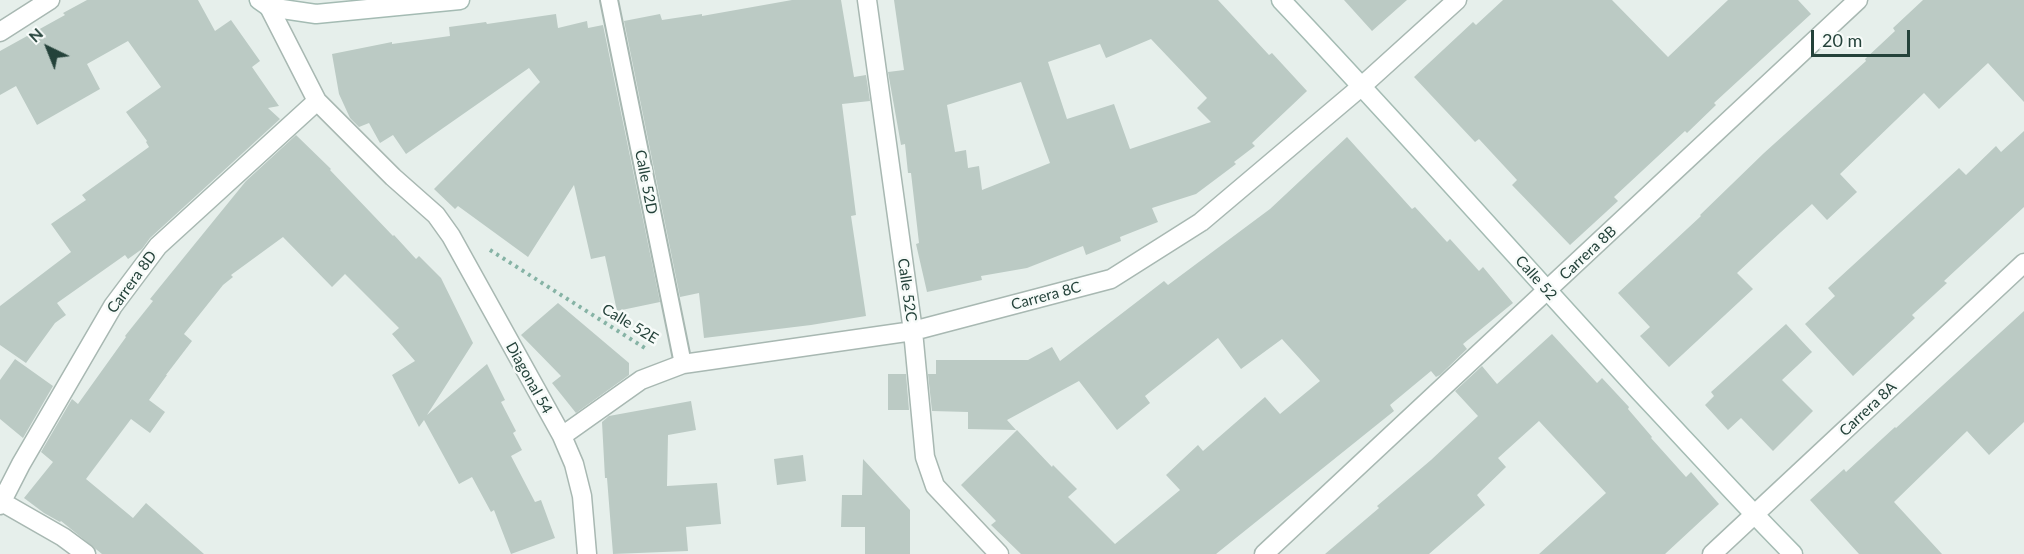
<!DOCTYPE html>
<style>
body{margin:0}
#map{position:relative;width:2024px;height:554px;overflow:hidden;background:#e6efeb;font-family:Lato,sans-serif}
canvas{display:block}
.north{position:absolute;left:18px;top:18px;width:60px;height:60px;-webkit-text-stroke:4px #f7fbf9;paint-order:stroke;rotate:317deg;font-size:16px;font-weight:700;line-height:24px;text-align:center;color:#24423a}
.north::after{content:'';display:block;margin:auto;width:21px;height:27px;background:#24423a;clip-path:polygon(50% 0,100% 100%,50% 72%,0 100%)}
.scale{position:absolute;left:1811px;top:30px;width:99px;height:27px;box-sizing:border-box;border:3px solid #24423a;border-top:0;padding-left:8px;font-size:18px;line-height:21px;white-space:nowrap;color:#24423a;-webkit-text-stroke:4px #f7fbf9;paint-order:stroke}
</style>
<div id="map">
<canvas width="2024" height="554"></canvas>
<div class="north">N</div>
<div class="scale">20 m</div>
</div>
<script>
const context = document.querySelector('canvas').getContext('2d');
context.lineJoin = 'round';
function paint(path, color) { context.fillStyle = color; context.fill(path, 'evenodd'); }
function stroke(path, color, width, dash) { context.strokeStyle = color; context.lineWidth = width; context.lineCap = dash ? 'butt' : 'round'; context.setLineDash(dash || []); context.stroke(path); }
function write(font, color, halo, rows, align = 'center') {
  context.font = font + ' Lato,sans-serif'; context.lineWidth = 5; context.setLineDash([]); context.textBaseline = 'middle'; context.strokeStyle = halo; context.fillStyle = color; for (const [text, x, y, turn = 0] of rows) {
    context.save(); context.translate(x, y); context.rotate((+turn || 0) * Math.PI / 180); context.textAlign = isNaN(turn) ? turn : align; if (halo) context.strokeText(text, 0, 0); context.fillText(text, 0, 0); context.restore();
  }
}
const building = new Path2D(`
 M87 0H198L215 31 231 20 260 61 252 67 279 106 268 108 280 119 150 238 142 249 128 259 125 255 57 303 66 315 55 323 26 363 0 345V306L71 252 51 224 86 200 82 195 149 147 146 142 147 141 126 112 161 87 128 41 87 64 100 89 37 125 16 86 0 95V51L65 15 63 13Z
 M792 0H841L854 77 866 75 870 101 842 104 856 215 851 216 866 316 811 325 704 338 699 293 680 297 624 21 660 14 662 20 702 14V16Z
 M894 0H1218L1269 55 1272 53 1307 91 1252 143 1255 146 1234 162 1236 164 1196 194 1152 208 1158 222 1120 237 1121 241 1086 255 1083 246 1027 268 981 276 982 280 927 292 916 244 919 243 911 173H908L905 144 901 145 888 72 904 70ZM1151 39 1207 98 1197 108 1211 122 1130 149 1114 104 1067 119 1048 62 1100 44 1106 58ZM1021 82 1050 163 982 190 979 166 968 168 966 150 955 152 947 105Z
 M1344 0H1407L1372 31Z
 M1503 0H1612L1668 57 1728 0H1798L1811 14 1714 103 1716 105 1687 133 1685 131 1614 197 1618 201 1570 245 1512 185 1517 180 1479 139 1475 142 1414 77 1473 22 1476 25Z
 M1923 0H2024V102L1988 63 1939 109 1924 93 1840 174 1857 192 1827 220 1812 204 1781 232 1737 273 1753 289 1669 367 1640 336 1650 327 1618 293 1701 216 1700 215 1764 153 1866 61 1865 59 1895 31 1893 28Z
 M556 14 558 28 587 21 588 28 603 25 660 302 617 311 605 256 591 259 574 185 528 257 458 206 455 209 434 189 540 82 529 68 406 154 393 135 380 143 369 123 359 127 350 118 339 94 332 54 392 42V44L450 36 449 27 486 22 487 24Z
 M2024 131V207L1944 281 1947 283 1912 315 1915 318 1853 376 1805 324 1835 296 1828 288 1959 168 1966 175 1996 146 2001 152Z
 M296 135 331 169 330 170 393 236 394 235 416 259 419 256 441 278 473 343 427 415 487 364 505 400 501 402 516 431 513 433 522 450 511 456 535 502 541 500 555 538 511 554 494 510 491 512 472 477 459 484 424 420 419 427 392 375 415 361 392 334 399 328 345 274 332 287 283 237 231 275 233 277 223 285 184 334 192 341 166 375H167L149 400 165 412 150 433 131 419 86 479 133 518 146 503 204 554H102L61 521 60 522 44 513 24 498 53 462 41 452 72 399 78 404 126 337 125 336 153 301 150 299 246 181Z
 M1347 137 1412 209 1415 207 1447 242 1450 239 1479 271 1483 267 1513 303 1463 344 1467 349 1440 375 1436 377 1431 371 1390 405 1394 411 1216 554H1021L991 525 996 521 961 485 1017 430 1052 467 1053 465 1077 489 1068 497 1115 544 1180 490 1166 475 1198 445 1203 451 1265 397 1280 414 1320 381 1282 339 1241 369 1218 338 1145 396 1150 403 1117 430 1079 381 1007 420 1016 430 968 429V412L932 411 928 374H936V360H1028L1052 347 1060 361 1164 281 1168 285 1270 209Z
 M558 303 629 363V375L576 413 552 383 561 376 521 335Z
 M2024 311V422L1989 455 1967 431 1894 502 1942 554H1859L1810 500 1844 469 1846 472 1895 427 1896 428Z
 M1786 324 1812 352 1782 380 1813 411 1773 451 1741 418 1728 430 1705 405 1714 396 1711 392Z
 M1552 334 1597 383 1602 378 1629 407 1628 409 1652 437 1651 438 1686 477 1691 472 1719 504 1665 554H1539L1606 493 1539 421 1498 458 1506 467 1477 495 1485 505 1429 554H1325L1379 508 1377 506 1431 460 1478 416 1455 391 1482 366 1497 384Z
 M15 359 53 386 23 438 0 419V380Z
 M888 374H906L909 410H888Z
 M691 401 696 430 668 435 667 486 717 483 721 524 686 527 688 551 613 554 607 478H605L602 422 609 416Z
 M803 455 806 481 777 485 774 459Z
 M863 459 910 510V554H865V527H841L842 495H862Z`);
const path = new Path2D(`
 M490 250 648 350`);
const lane = new Path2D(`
 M609 0 683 364`);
const street = new Path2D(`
 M867 0 913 331 925 457 935 486 999 554
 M269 7 317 101 393 177 436 215 451 236 562 436 574 464 582 496 587 554
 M0 32 50 0
 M562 436 641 380 683 364 913 331 1111 279 1201 222 1362 86 1457 0
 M2 502 63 537 86 554
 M0 505 21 464 113 306 158 246 317 101
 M1264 554 1858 0
 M1712 554 2024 263`);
const secondary = new Path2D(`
 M259 0 269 7 316 14 460 0
 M1281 0C1403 129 1520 261 1640 392 1691 446 1740 501 1793 554`);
const streetNames = [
 ["Calle 52D",646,182,79],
 ["Carrera 8B",1588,253,-43],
 ["Calle 52",1536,278,48],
 ["Carrera 8D",132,282,-54],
 ["Calle 52C",907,290,82],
 ["Carrera 8C",1046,296,-15],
 ["Calle 52E",630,324,31],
 ["Diagonal 54",529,378,61],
 ["Carrera 8A",1868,409,-43]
];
paint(building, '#bbcac4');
stroke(lane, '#a8b8b2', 20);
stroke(street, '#a8b8b2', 21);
stroke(secondary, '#a4bbb3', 21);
stroke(path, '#86b3a5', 4, [3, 4.5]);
stroke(lane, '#fff', 16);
stroke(street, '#fff', 18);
stroke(secondary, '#fff', 18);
write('15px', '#24423a', '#f7fbf9', streetNames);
</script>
